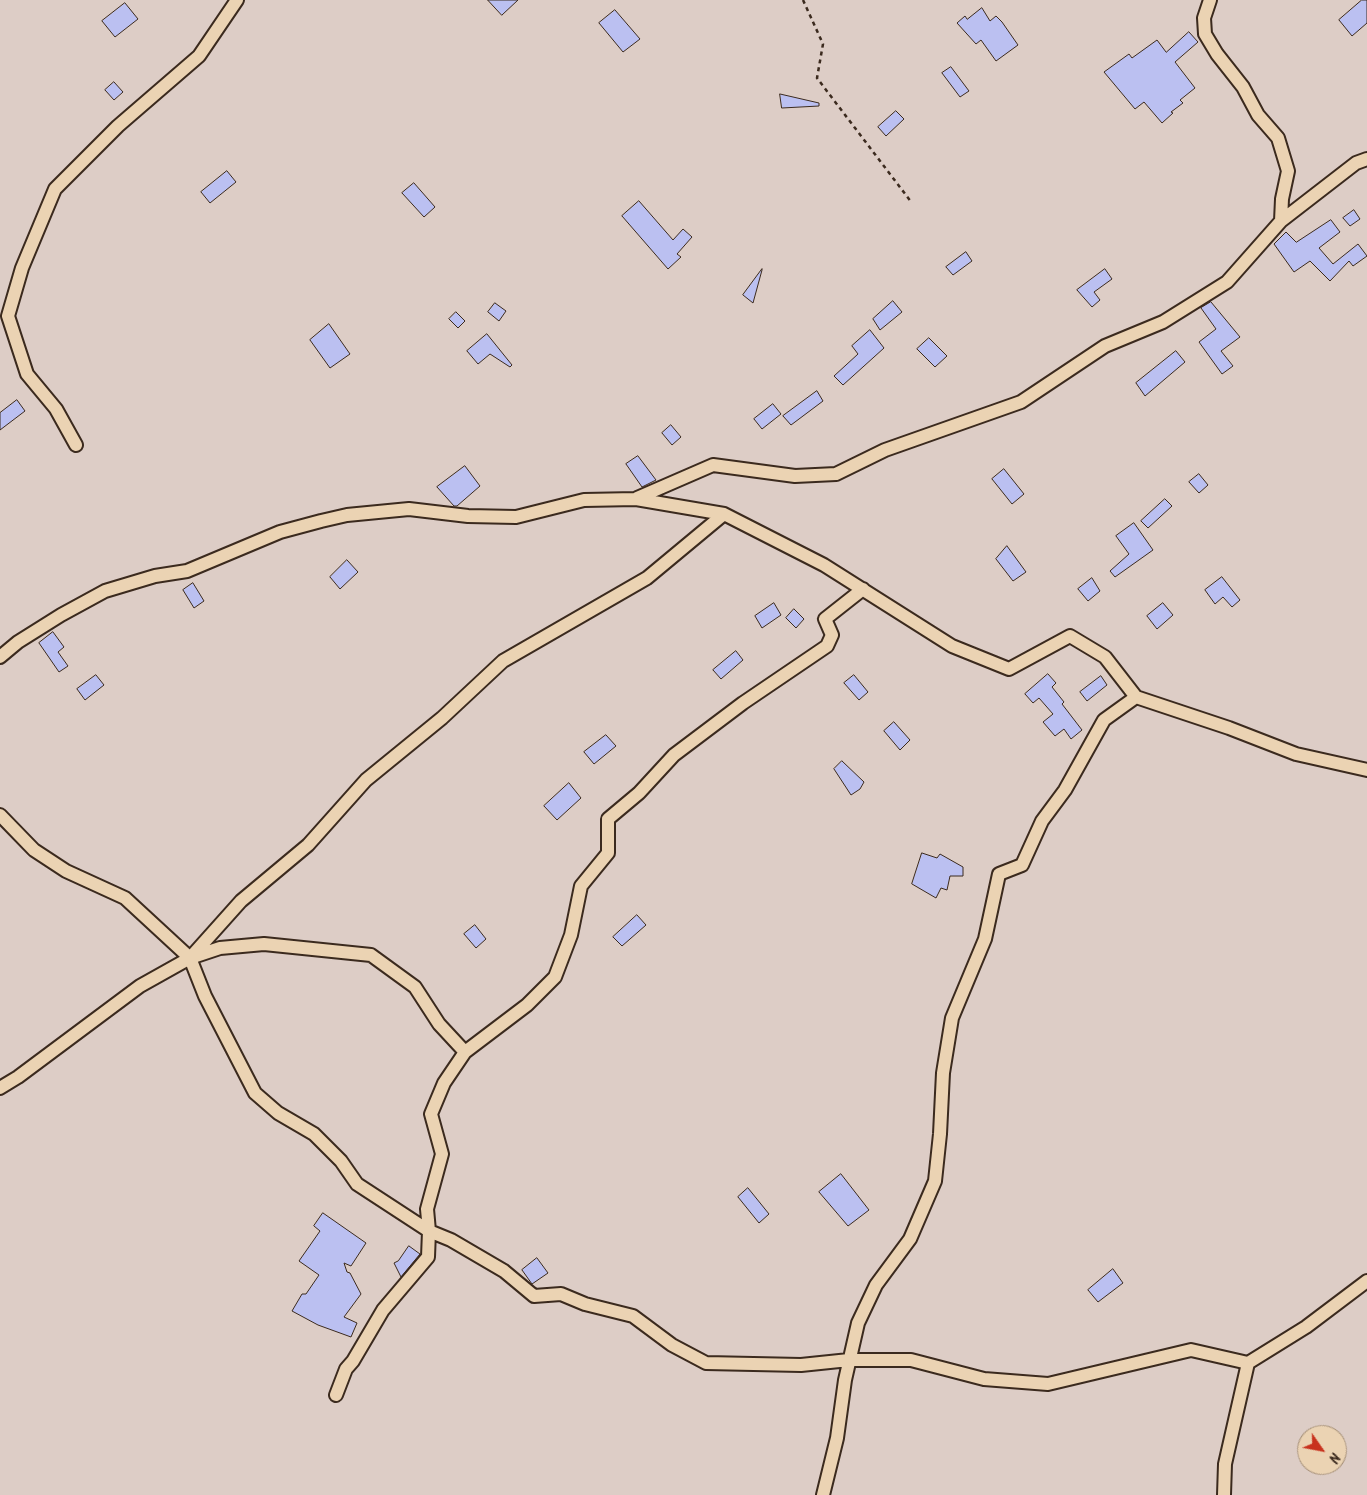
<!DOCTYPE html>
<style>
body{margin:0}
#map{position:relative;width:1367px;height:1495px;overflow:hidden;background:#ddcdc6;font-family:Kalam,sans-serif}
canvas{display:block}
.north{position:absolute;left:1297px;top:1425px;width:50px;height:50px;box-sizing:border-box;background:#ebd3b3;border:1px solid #a58f77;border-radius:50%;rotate:123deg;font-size:14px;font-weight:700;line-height:20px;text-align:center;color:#3b2a1e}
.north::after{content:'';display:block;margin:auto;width:18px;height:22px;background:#c8321e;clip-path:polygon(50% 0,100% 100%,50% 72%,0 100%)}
</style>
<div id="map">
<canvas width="1367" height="1495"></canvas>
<div class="north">N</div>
</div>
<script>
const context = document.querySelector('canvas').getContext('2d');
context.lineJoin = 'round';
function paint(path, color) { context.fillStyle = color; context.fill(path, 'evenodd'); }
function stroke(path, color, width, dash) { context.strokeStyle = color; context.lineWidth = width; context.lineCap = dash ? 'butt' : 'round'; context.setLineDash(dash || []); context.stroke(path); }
const building = new Path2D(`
 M488 0H518L502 15Z
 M1362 0H1367V23L1352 36 1339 20Z
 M125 3 138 19 115 37 102 21Z
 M982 8 990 21 996 16 1002 22 1018 45 996 61 981 40 976 44 957 23 965 16 967 19Z
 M615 10 640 39 623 52 599 23Z
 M1189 32 1198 42 1175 62 1195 88 1180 100 1183 103 1171 112 1173 113 1162 123 1144 102 1135 109 1104 72 1129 54 1132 58 1157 40 1166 52Z
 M951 67 969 91 960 97 942 73Z
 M114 82 123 92 114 100 105 90Z
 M780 94 819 103V106L782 108Z
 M896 111 904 119 886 136 878 127Z
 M227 171 236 182 210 203 201 192Z
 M414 183 435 207 424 217 402 193Z
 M639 201 673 240 683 229 692 237 677 254 681 257 668 269 622 216Z
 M1354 210 1360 219 1350 226 1343 218Z
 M1331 220 1340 232 1319 248 1333 264 1358 244 1367 256 1353 266 1349 261 1330 281 1310 261 1294 272 1274 244 1286 232 1296 242Z
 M966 252 972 261 953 275 946 267Z
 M762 269V270L753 303 743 295Z
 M1105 269 1112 279 1094 292 1100 300 1092 307 1077 290Z
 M893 301 902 312 880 330 873 319Z
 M1211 302 1240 337 1221 351 1233 366 1222 374 1199 342 1216 329 1201 308Z
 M495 303 506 311 499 321 488 312Z
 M456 312 465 321 458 328 449 319Z
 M329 324 350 354 330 368 310 340Z
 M870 330 884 348 843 385 834 376 858 354 852 346Z
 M487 334 512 365 510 367 490 354 478 364 467 351Z
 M929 338 947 356 935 367 917 349Z
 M1176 351 1185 362 1145 396 1136 383Z
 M817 391 823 401 791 425 783 416Z
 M17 400 25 411 0 430V413Z
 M773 404 781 414 762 429 754 419Z
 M671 425 681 437 672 445 662 433Z
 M638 456 656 480 642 487 626 464Z
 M465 466 480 486 457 506H454L437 487Z
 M1004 469 1024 494 1012 504 992 479Z
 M1199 474 1208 485 1199 493 1189 482Z
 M1165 499 1172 506 1148 528 1141 521Z
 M1134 523 1153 550 1115 577 1110 571 1129 554 1116 536Z
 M1007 546 1026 572 1013 581 996 559Z
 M347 560 358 572 340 589 330 577Z
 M1222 577 1240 600 1232 607 1223 597 1215 604 1205 590Z
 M1092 578 1100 591 1088 601 1078 589Z
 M193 583 204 601 194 608 183 590Z
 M774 603 781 615 762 628 755 616Z
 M1163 603 1173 615 1157 629 1147 616Z
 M794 609 804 619 796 628 786 618Z
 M53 632 64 647 58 652 68 666 59 672 39 643Z
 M736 651 743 660 721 679 713 670Z
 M1048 674 1056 683 1052 687 1064 702 1062 704 1082 730 1071 739 1064 729 1055 736 1043 722 1053 714 1039 698 1033 703 1025 694Z
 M96 675 104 685 85 700 77 689Z
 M854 675 868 692 859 700 844 683Z
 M1101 676 1107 685 1087 701 1080 692Z
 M894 722 910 740 900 750 884 731Z
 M606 735 616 746 594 764 584 752Z
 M842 761 864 782 860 789 851 795 834 769Z
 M569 783 581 798 557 820 544 806Z
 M922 853 937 858 940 854 963 867V876H950L947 890 941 888 936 898 912 884Z
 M637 915 646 925 622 946 613 937Z
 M475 925 486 939 476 948 464 934Z
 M841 1174 869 1210 848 1226 819 1192Z
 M748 1188 769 1214 759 1223 738 1197Z
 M323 1213 366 1243 351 1266 344 1263 347 1272 350 1273 361 1294 344 1317 357 1323 351 1337 318 1325 292 1311 302 1294H306L319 1275 299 1261 320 1231 314 1226Z
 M409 1246 420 1254 401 1277 394 1263 398 1261Z
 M537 1258 548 1273 532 1284 522 1270Z
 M1113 1269 1123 1283 1098 1302 1088 1290Z`);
const path = new Path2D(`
 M803 0 823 44 817 78 912 203`);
const street = new Path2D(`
 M1210 0 1204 18 1205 34 1217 54 1243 87 1258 115 1278 138 1288 171 1282 199 1281 221
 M76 445 56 409 27 374 8 316 22 268 55 189 118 126 199 56 237 0
 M637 498 713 465 795 476 836 474 885 450 1021 402 1105 346 1163 322 1227 282 1281 221 1356 163 1367 159
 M0 657 18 642 61 615 105 591 155 576 187 571 280 532 321 521 347 515 409 509 468 516 516 517 584 500 636 499 724 514 824 565 952 646 1009 669 1070 636 1105 657 1136 697 1229 728 1296 754 1367 770
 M0 815 34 850 66 871 125 898 190 958 205 996 255 1093 278 1113 314 1134 341 1161 357 1184 429 1231 451 1240 504 1271 534 1296 561 1294 585 1304 633 1316 672 1345 706 1363 801 1365 849 1360H911L984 1379 1048 1384 1191 1350 1248 1363
 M190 958 241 901 308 845 366 780 442 718 503 661 647 578 724 514
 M0 1088 18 1077 140 986 190 958 220 948 264 944 371 955 415 987 439 1024 465 1052
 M336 1395 346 1369 353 1361 383 1310 428 1257 429 1231 427 1209 442 1154 431 1114 444 1083 465 1052 527 1005 555 977 571 935 581 886 608 853V819L639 793 674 755 743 703 827 646 832 635 825 619 863 589
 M823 1495 837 1438 845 1380 858 1323 876 1285 910 1239 935 1181 940 1134 943 1073 952 1018 985 939 999 874 1022 865 1042 821 1065 790 1104 720 1136 697
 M1224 1495 1225 1464 1248 1363 1306 1327 1367 1281`);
paint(building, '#bbc0f1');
stroke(building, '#3b2a1e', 1);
stroke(street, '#3b2a1e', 16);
stroke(path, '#3b2a1e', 2.5, [4, 4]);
stroke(street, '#ebd3b3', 12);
</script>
